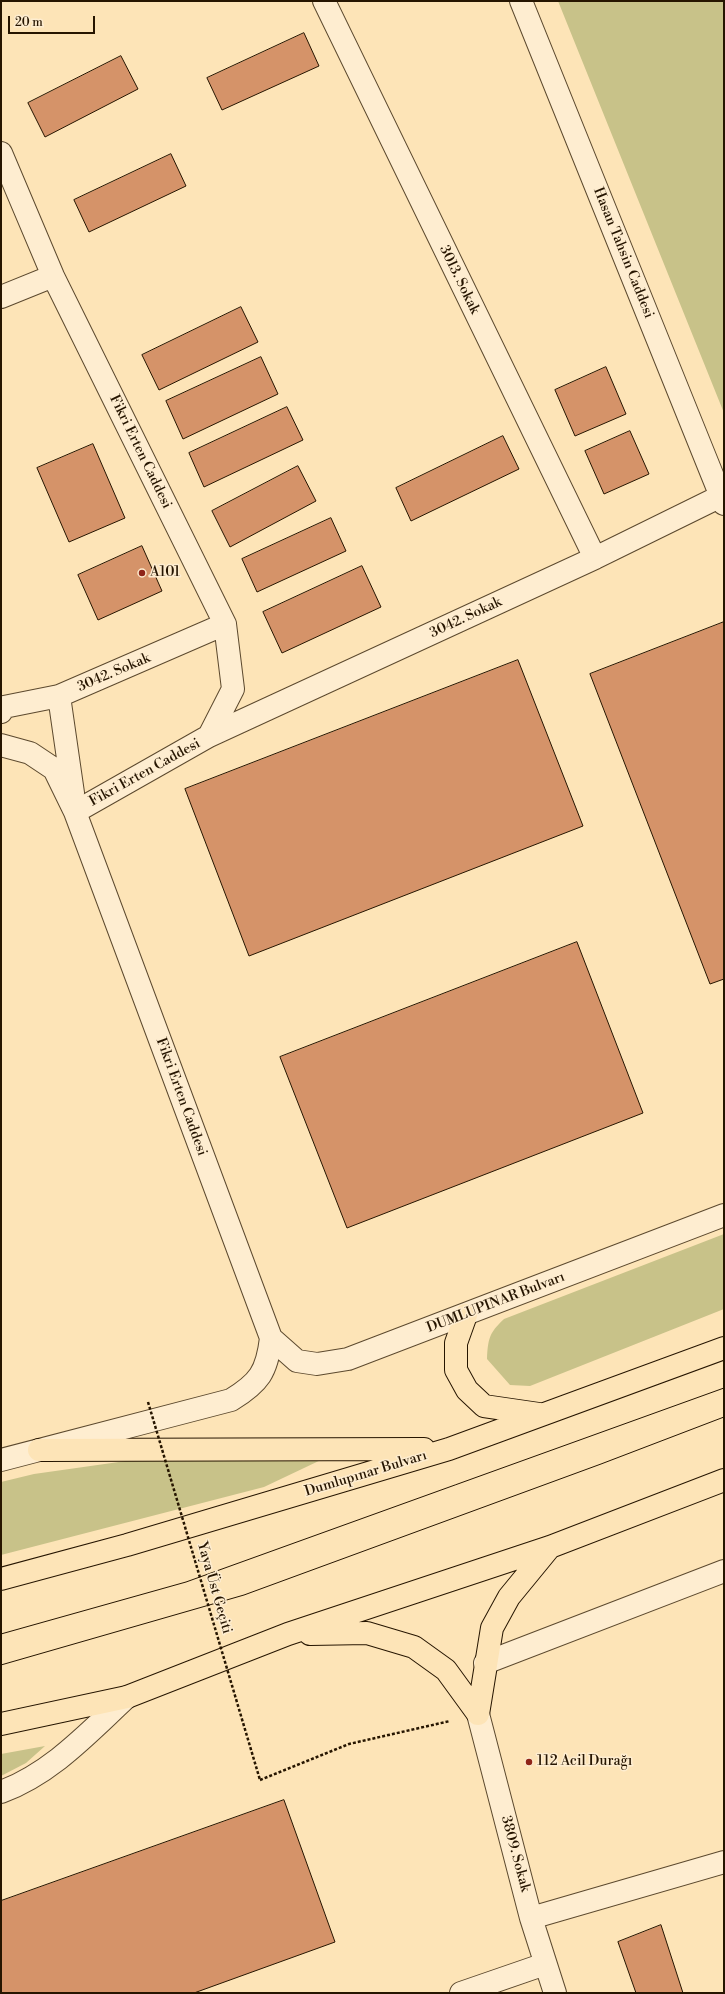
<!DOCTYPE html>
<meta charset="utf-8">
<style>
body{margin:0}
#map{position:relative;width:725px;height:1994px;overflow:hidden;background:#fde4b7;font-family:"Libre Bodoni",serif}
canvas{display:block}
.frame{position:absolute;inset:0;border:2px solid #261500;pointer-events:none}
.scale{position:absolute;left:8px;top:16px;width:87px;height:18px;box-sizing:border-box;border:2px solid #261500;border-top:0;padding-left:5px;font-size:12px;line-height:14px;white-space:nowrap;color:#261500;-webkit-text-stroke:3px #feedd0;paint-order:stroke}
</style>
<div id="map">
<canvas width="725" height="1994"></canvas>
<div class="frame"></div>
<div class="scale">20 m</div>
</div>
<script>
const context = document.querySelector('canvas').getContext('2d');
context.lineJoin = 'round';
function paint(path, color) { context.fillStyle = color; context.fill(path, 'evenodd'); }
function stroke(path, color, width, dash) { context.strokeStyle = color; context.lineWidth = width; context.lineCap = dash ? 'butt' : 'round'; context.setLineDash(dash || []); context.stroke(path); }
function write(font, color, halo, rows, align = 'center') {
  context.font = font + ' "Libre Bodoni",serif'; context.lineWidth = 3; context.setLineDash([]); context.textBaseline = 'middle'; context.strokeStyle = halo; context.fillStyle = color; for (const [text, x, y, turn = 0] of rows) {
    context.save(); context.translate(x, y); context.rotate((+turn || 0) * Math.PI / 180); context.textAlign = isNaN(turn) ? turn : align; if (halo) context.strokeText(text, 0, 0); context.fillText(text, 0, 0); context.restore();
  }
}
const green = new Path2D(`
 M558 1H724V413Z
 M724 1234V1309L530 1386 510 1385 487 1359C488 1339 489 1333 504 1319Z
 M147 1458 323 1459 264 1487 1 1555V1482L34 1474Z
 M45 1746 26 1763 1 1776V1754Z`);
const building = new Path2D(`
 M304 33 319 66 222 110 207 78Z
 M121 56 138 89 45 137 28 103Z
 M171 154 186 186 89 232 74 200Z
 M241 307 258 342 159 390 142 355Z
 M261 357 278 394 183 439 166 401Z
 M606 367 626 414 575 436 555 390Z
 M287 407 303 440 204 487 189 453Z
 M630 431 649 474 604 494 585 451Z
 M503 436 519 469 411 521 396 488Z
 M93 444 125 518 69 542 37 468Z
 M298 466 316 501 230 547 212 511Z
 M331 518 346 551 257 592 242 559Z
 M142 546 162 591 98 620 78 575Z
 M362 566 381 607 282 653 263 612Z
 M724 622V979L710 984 590 674Z
 M518 660 583 826 249 956 185 789Z
 M577 942 643 1113 347 1228 280 1057Z
 M284 1800 335 1942 194 1993H1V1901Z
 M661 1925 683 1993H636L618 1942Z`);
const path = new Path2D(`
 M260 1780 349 1744 450 1721`);
const minor = new Path2D(`
 M324 1 595 558
 M521 1 724 504
 M1 153 53 276 225 624 233 689 209 736 75 812
 M1 297 53 276
 M59 696 73 793
 M1 712 4 707 59 696 225 624
 M209 736 595 558 721 496
 M1 745 30 753 54 769 75 812 271 1338C267 1372 259 1383 231 1400L1 1460
 M271 1338 297 1361 317 1364 348 1359 724 1215
 M485 1663 724 1571
 M478 1714 531 1918 555 1993
 M1 1792C52 1773 88 1733 127 1697
 M531 1918 724 1862
 M461 1993 545 1964`);
const highway = new Path2D(`
 M466 1315 456 1343V1370L467 1390 484 1406 539 1414
 M39 1450 424 1449
 M1 1579 127 1545 449 1449 724 1348
 M310 1634 367 1633 414 1647 446 1670 478 1714
 M478 1714 492 1628 509 1597 550 1547
 M1 1724 127 1697 288 1634 550 1547 724 1480`);
const tram = new Path2D(`
 M1 1634 186 1582 724 1388
 M1 1665 244 1595 601 1464 724 1417`);
const pathBridge = new Path2D(`
 M148 1402 260 1780`);
const markers = [
 [142,573,4,"#8f2418"],
 [529,1762,4,"#8f2418"]
];
const streetNames = [
 ["Hasan Tahsin Caddesi",623,253,68],
 ["3013. Sokak",459,280,64],
 ["Fikri Erten Caddesi",140,452,64],
 ["3042. Sokak",466,618,-25],
 ["3042. Sokak",114,673,-23],
 ["Fikri Erten Caddesi",145,773,-29],
 ["Fikri Erten Caddesi",181,1097,70],
 ["DUMLUPINAR Bulvarı",496,1303,-21],
 ["Dumlupınar Bulvarı",366,1474,-17],
 ["Yaya Üst Geçiti",214,1588,74],
 ["3809. Sokak",515,1854,75]
];
const poiNames = [
 ["A101",150,573],
 ["112 Acil Durağı",537,1762]
];
paint(green, '#c8c289');
paint(building, '#d59369');
stroke(building, '#261500', 1);
stroke(minor, '#5c492e', 24);
stroke(highway, '#261500', 24);
stroke(path, '#261500', 2.5, [3, 2]);
stroke(minor, '#feedd0', 22);
stroke(highway, '#fde4b7', 22);
stroke(tram, '#261500', 1);
stroke(pathBridge, '#261500', 2.5, [3, 2]);
for (const [x, y, r, color] of markers) { const dot = new Path2D(); dot.arc(x, y, r, 0, 2 * Math.PI); context.fillStyle = color; context.fill(dot); stroke(dot, '#feedd0', 1.5); }
write('14px', '#261500', '#feedd0', streetNames);
write('14px', '#261500', '#feedd0', poiNames, 'left');
</script>
